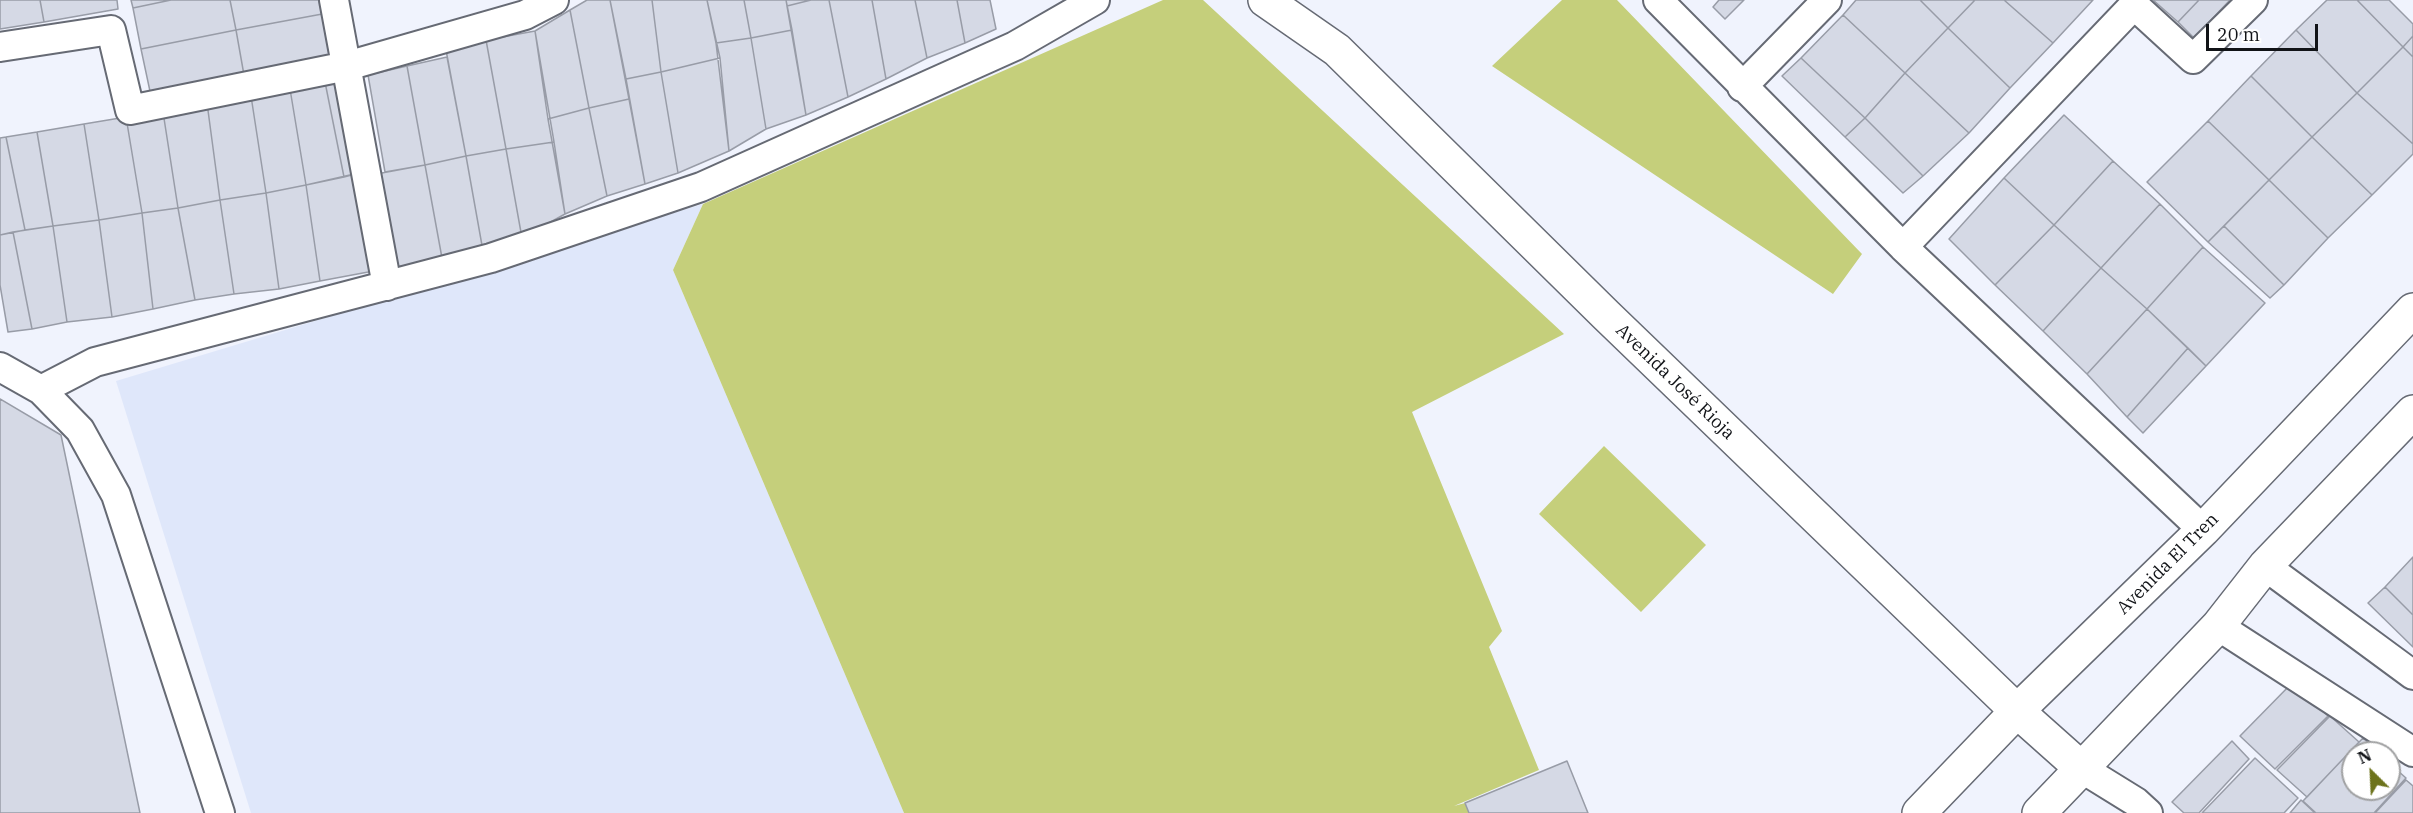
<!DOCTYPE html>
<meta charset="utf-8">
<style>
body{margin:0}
#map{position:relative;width:2413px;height:813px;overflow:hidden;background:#f0f3fd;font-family:"IBM Plex Serif",serif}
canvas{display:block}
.north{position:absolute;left:2341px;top:741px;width:60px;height:60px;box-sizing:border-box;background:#fff;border:2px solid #a0a1a2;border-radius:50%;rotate:336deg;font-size:16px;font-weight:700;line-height:24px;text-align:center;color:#111317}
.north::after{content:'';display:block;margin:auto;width:21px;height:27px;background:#6d731c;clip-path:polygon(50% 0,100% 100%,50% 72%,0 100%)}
.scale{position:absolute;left:2206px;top:24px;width:112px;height:27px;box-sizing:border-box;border:3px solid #111317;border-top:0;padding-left:8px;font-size:18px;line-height:21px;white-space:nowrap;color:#111317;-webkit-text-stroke:4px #fff;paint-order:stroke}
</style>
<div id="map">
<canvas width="2413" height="813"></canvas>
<div class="north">N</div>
<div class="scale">20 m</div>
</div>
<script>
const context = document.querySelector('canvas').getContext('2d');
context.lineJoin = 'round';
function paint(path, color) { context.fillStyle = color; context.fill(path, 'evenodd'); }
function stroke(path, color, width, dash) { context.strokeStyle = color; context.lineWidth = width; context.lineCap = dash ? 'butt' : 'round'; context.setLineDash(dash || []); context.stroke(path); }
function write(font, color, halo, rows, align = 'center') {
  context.font = font + ' "IBM Plex Serif",serif'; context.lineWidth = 5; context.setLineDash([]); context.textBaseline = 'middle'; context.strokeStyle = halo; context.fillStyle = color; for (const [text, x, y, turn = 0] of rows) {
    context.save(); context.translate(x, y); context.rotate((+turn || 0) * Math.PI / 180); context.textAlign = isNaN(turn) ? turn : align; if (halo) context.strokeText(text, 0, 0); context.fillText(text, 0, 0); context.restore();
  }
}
const built = new Path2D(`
 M703 204 673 270 904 813H251L116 381Z`);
const green = new Path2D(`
 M1163 0H1203L1564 334 1412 412 1502 631 1489 647 1539 770 1454 806 1465 803 1469 813H904L673 270 703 204Z
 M1562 0H1617L1862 254 1833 294 1492 66Z
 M1604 446 1706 545 1641 612 1539 514Z`);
const building = new Path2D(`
 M0 0H40L44 22 0 29Z
 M40 0H117L118 9 44 22Z
 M131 0H171L133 8Z
 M171 0H230L236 30 141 49 133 8Z
 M230 0H331L333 12 236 30Z
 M587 0H610L629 99 589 108 570 10Z
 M610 0H652L661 72 626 79Z
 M652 0H707L720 58 661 72Z
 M707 0H744L751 38 716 43Z
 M744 0H786L792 30 751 38Z
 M786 0H811L787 6Z
 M811 0H829L848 97 806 115 787 6Z
 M829 0H872L886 79 848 97Z
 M872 0H915L927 58 886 79Z
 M915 0H957L965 43 927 58Z
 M957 0H990L996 29 965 43Z
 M1719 0H1744L1725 19 1713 7Z
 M1856 0H1920L1948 28 1905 73 1843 15Z
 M1920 0H1975L1948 28Z
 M1975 0H2004L2053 43 2010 88 1948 28Z
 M2004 0H2093L2053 43Z
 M2153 0H2199L2178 22Z
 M2199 0H2230L2194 38 2178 22Z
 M2327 0H2357L2403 47 2357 93 2296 30Z
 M2357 0H2389L2413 24V36L2403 47Z
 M570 10 589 108 548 119 535 31Z
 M333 12 340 56 244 75 236 30Z
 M1843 15 1905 73 1865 118 1801 58Z
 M1948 28 2010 88 1969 133 1905 73Z
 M236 30 244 75 151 96 141 49Z
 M792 30 806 115 766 129 751 38Z
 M2296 30 2357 93 2312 137 2251 76Z
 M535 31 554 142 506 149 486 40Z
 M2413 36V57L2403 47Z
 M751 38 766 129 729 151 716 43Z
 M486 40 506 149 466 156 446 50Z
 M2403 47 2413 57V144L2357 93Z
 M447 57 466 156 425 165 407 66Z
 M720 58 729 151 678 173 661 72Z
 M1801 58 1865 118 1845 137 1782 76Z
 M407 66 425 165 385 172 368 75Z
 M661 72 678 173 645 184 626 79Z
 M1905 73 1969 133 1923 176 1865 118Z
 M2251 76 2312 137 2269 180 2208 121Z
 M346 78 363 172 344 177 325 82Z
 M325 82 344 177 306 185 290 89Z
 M290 89 306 185 266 193 251 96Z
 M2357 93 2413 144V154L2372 195 2312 137Z
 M251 96 266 193 220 200 207 103Z
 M629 99 645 184 607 196 589 108Z
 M207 103 220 200 178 208 163 112Z
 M589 108 607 196 565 214 548 119Z
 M163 112 178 208 142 213 126 117Z
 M2064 115 2113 161 2054 225 2004 178Z
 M126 117 142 213 99 220 84 124Z
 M1865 118 1923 176 1903 193 1845 137Z
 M2208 121 2269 180 2208 242 2147 182Z
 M84 124 99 220 53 226 37 132Z
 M37 132 53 226 25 230 6 137Z
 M6 137 25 230 0 235V138Z
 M2312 137 2372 195 2328 238 2269 180Z
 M554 142 565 214 522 238 506 149Z
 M506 149 522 238 483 251 466 156Z
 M466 156 483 251 442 258 425 165Z
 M2113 161 2160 204 2101 268 2054 225Z
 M425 165 442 258 388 269 371 175Z
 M363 172 379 270 320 281 306 185Z
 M2004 178 2054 225 1995 285 1949 239Z
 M2269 180 2328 238 2284 285 2224 226Z
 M306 185 320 281 279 289 266 193Z
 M266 193 279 289 234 294 220 200Z
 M220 200 234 294 195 300 178 208Z
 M2160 204 2203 247 2147 309 2101 268Z
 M178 208 195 300 153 309 142 213Z
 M142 213 153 309 112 317 99 220Z
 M99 220 112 317 67 322 53 226Z
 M2054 225 2101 268 2043 331 1995 285Z
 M53 226 67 322 32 329 13 232Z
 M2224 226 2284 285 2270 298 2208 242Z
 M13 232 32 329 8 332 0 285V235Z
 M2203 247 2265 303 2206 366 2147 309Z
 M2101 268 2147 309 2087 374 2043 331Z
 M2147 309 2188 348 2127 417 2087 374Z
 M2188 348 2206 366 2143 433 2127 417Z
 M0 399 61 435 140 813H0Z
 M2413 557V615L2385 587Z
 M2385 587 2413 615V647L2368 603Z
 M2293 682 2328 716 2275 769 2240 736Z
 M2330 716 2359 742 2307 797 2277 770Z
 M2363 738 2379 753H2353V789H2389V763L2406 778 2374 813H2316L2303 801Z
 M2232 741 2249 759 2199 813H2184L2172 802Z
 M2255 758 2298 798 2284 813H2202Z
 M1567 761 1588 813H1469L1465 803Z
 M2406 780 2413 786V813H2375Z
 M2301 800 2315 813H2290Z`);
const street = new Path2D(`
 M334 0 387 286
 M1658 0 1903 247 2203 530
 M0 47 111 30 130 110 347 66 525 15 554 0
 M1742 87 1827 0
 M1903 247 2134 5 2193 59 2253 0
 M0 367 41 390 80 430 116 495 220 813
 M41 390 95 362 491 258 701 187 1015 46 1095 0
 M2265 566 2413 675
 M2218 626 2413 752
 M2081 768 2136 802 2148 813`);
const secondary = new Path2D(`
 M1265 0 1337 50 1606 315 2017 711 2081 768
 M1919 813 2017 711 2203 530 2413 310
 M2039 813 2218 626 2265 566 2413 412`);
const streetNames = [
 ["Avenida José Rioja",1675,382,44],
 ["Avenida El Tren",2168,564,-45]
];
paint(built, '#dfe7fa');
paint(green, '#c5cf7b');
paint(building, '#d5d9e5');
stroke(building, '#989ca7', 1.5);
stroke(street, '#666a74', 32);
stroke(secondary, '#666a74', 36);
stroke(street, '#fff', 28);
stroke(secondary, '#fff', 33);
write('18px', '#111317', '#fff', streetNames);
</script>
